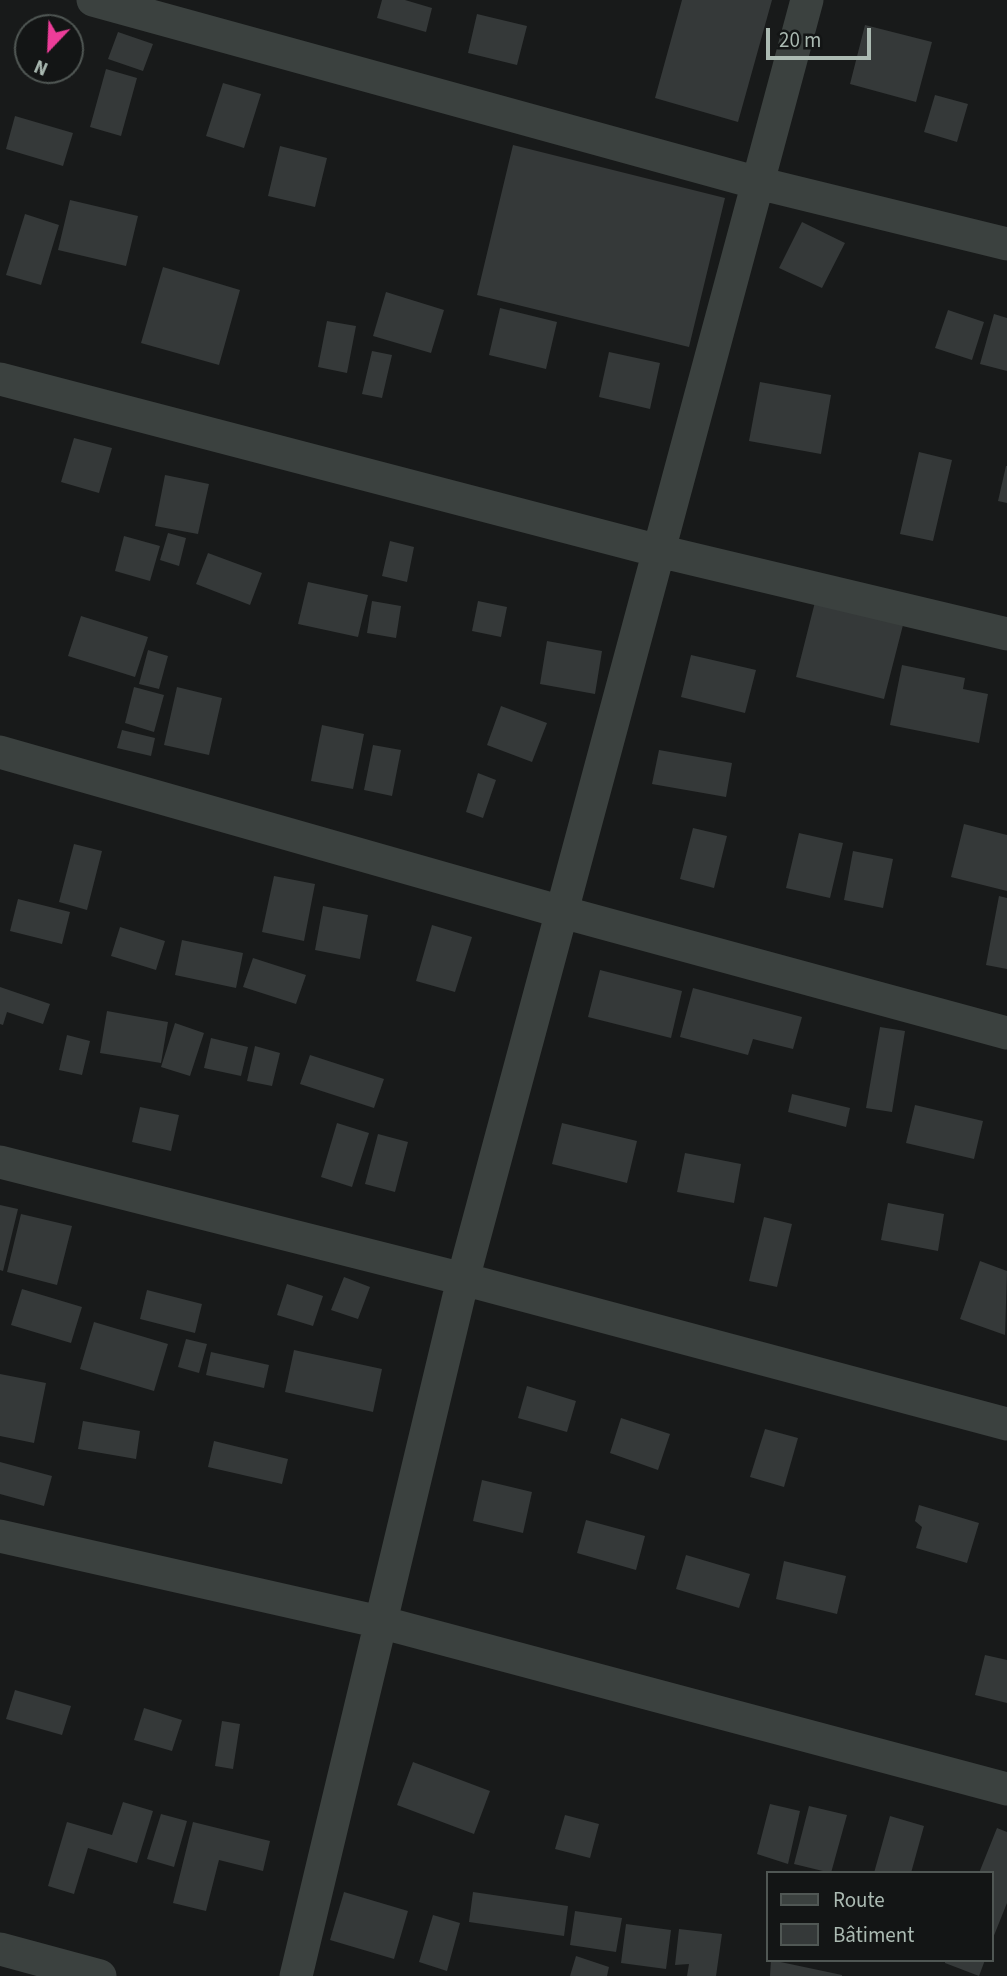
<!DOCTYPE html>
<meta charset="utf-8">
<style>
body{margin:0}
#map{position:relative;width:1007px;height:1976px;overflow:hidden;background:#181a1a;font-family:"Source Sans 3",sans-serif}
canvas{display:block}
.legend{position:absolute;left:766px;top:1871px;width:228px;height:91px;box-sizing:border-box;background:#131515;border:2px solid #505754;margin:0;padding:9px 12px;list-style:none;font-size:21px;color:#abbab2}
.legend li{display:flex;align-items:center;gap:14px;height:35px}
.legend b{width:35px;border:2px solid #505754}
.north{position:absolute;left:14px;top:14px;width:70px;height:70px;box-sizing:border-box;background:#131515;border:2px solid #505754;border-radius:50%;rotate:203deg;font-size:19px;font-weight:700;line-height:28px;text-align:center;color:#abbab2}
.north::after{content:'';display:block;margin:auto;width:24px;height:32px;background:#ed3d99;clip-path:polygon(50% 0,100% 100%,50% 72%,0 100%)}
.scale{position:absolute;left:766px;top:28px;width:105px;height:32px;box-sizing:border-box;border:4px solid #abbab2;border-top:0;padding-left:9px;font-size:21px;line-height:24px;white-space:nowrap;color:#abbab2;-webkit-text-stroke:5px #131515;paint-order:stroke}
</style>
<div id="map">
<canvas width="1007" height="1976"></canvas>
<ul class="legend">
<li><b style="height:9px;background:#3b413f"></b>Route</li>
<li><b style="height:19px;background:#353939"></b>Bâtiment</li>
</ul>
<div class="north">N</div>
<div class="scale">20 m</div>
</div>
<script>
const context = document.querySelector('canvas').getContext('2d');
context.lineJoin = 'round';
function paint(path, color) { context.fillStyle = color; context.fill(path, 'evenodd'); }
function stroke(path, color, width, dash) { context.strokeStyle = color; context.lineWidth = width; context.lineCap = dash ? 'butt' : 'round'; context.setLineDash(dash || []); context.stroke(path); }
const building = new Path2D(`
 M382 0H405L432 8 426 32 377 18Z
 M682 0H772L738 122 655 98Z
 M477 14 527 26 517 65 468 53Z
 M865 25 932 42 916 102 850 84Z
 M118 32 153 44 143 71 108 59Z
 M106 69 137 78 121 136 90 127Z
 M223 83 261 94 244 148 206 136Z
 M935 95 968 104 957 142 924 132Z
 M15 116 73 133 63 166 6 149Z
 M513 145 725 198 689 347 477 295Z
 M280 146 327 158 315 207 268 196Z
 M70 200 138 216 126 266 58 250Z
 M25 214 59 225 41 285 6 275Z
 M802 222 845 243 822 288 779 268Z
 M163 267 240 290 219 365 141 343Z
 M386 292 444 310 431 353 373 336Z
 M500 308 557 322 546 369 489 355Z
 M948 310 984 322 972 360 935 348Z
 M994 314 1007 318V371L980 364Z
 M327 321 356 326 347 373 318 367Z
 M372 351 392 355 382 398 362 394Z
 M609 352 660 363 650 409 599 397Z
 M760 382 831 395 821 454 749 441Z
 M74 438 112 448 99 493 61 482Z
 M919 452 952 460 933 541 900 534Z
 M1006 466H1007V503L998 501Z
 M165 475 209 484 198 534 155 526Z
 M168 533 186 538 179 566 160 560Z
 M124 536 160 546 150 581 115 571Z
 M390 541 414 547 407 582 382 576Z
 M208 553 262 573 250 605 196 584Z
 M308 582 368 595 358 637 298 624Z
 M372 601 401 606 396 638 367 633Z
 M478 601 507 607 501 637 472 631Z
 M815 602 903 625 884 699 796 677Z
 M81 616 148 637 135 677 68 656Z
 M547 641 602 651 595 694 540 684Z
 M148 650 168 656 159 689 139 684Z
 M691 655 756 670 745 713 681 697Z
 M902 665 965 678 963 689 988 694 979 743 890 725Z
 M134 687 164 695 154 732 125 723Z
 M177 687 222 698 209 755 164 745Z
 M501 706 547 723 532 762 487 745Z
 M322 725 364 734 353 789 311 781Z
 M122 730 155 738 151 756 117 748Z
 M373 745 401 750 392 796 364 790Z
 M659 750 732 763 726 797 652 784Z
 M478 773 496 780 483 818 466 812Z
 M964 824 1007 835V891L951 877Z
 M693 828 727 836 714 888 680 879Z
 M799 833 843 843 830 898 786 888Z
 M74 844 102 851 87 910 59 902Z
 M853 851 893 859 883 908 844 900Z
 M274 876 315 884 304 941 262 932Z
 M999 896 1007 898V969L986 965Z
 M18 899 70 912 62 944 10 931Z
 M323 906 368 915 360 959 315 950Z
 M432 925 472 937 455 992 416 981Z
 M120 927 165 941 156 970 111 956Z
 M182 940 243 953 236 988 175 975Z
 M253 958 306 975 296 1004 243 987Z
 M600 970 682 991 671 1038 588 1017Z
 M0 987 50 1004 43 1024 7 1012 3 1025 0 1024Z
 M693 988 802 1017 793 1049 753 1039 748 1055 680 1037Z
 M107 1011 168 1022 161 1063 100 1053Z
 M175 1023 204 1033 190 1076 161 1067Z
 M880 1027 905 1031 892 1112 866 1108Z
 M67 1035 90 1041 82 1075 59 1070Z
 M211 1038 248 1047 241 1076 204 1068Z
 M255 1046 280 1053 272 1086 247 1081Z
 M310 1055 384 1079 374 1108 300 1084Z
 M792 1094 850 1108 846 1127 788 1112Z
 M915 1105 983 1121 974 1159 906 1143Z
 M140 1107 179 1115 171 1151 132 1142Z
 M337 1123 369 1133 352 1187 321 1177Z
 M562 1123 637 1141 627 1183 552 1164Z
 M378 1134 408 1142 395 1192 365 1184Z
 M685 1153 741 1164 734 1203 677 1192Z
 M888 1203 944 1214 938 1251 881 1240Z
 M0 1205 18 1209 3 1271 0 1270Z
 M21 1214 72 1226 57 1285 7 1272Z
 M764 1217 792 1224 777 1287 749 1281Z
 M980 1261 1007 1271 1005 1335 960 1319Z
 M344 1277 370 1287 358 1319 331 1310Z
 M287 1284 323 1296 313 1326 277 1315Z
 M22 1289 82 1307 71 1343 11 1325Z
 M147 1290 202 1304 195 1333 140 1319Z
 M94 1322 168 1344 154 1391 80 1369Z
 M186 1339 207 1344 199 1373 178 1367Z
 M294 1350 382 1369 373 1412 285 1392Z
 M211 1352 269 1365 264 1388 206 1375Z
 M0 1374 46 1383 34 1443 0 1436Z
 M527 1386 576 1401 567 1432 518 1418Z
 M621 1418 670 1434 658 1470 610 1453Z
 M83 1421 140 1431 136 1459 78 1449Z
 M765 1429 798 1438 784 1487 750 1477Z
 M214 1441 288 1459 282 1484 208 1467Z
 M0 1462 52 1476 44 1506 0 1494Z
 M482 1480 532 1492 523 1533 473 1521Z
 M919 1505 979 1523 967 1563 916 1548 922 1527 915 1521Z
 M586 1520 645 1536 636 1570 577 1553Z
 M686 1555 750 1574 739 1608 676 1589Z
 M784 1561 846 1576 837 1614 776 1599Z
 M985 1655 1007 1660V1703L975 1695Z
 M15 1690 71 1706 62 1735 6 1719Z
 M144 1708 182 1720 172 1751 134 1740Z
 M222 1721 240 1724 233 1769 215 1766Z
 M413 1762 490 1791 474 1834 397 1805Z
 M123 1802 153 1811 137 1863 88 1848 74 1894 48 1886 67 1822 112 1835Z
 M770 1804 800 1811 788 1864 757 1854Z
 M809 1806 847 1815 831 1873 794 1864Z
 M161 1814 187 1821 174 1867 147 1859Z
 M565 1815 599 1824 590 1858 555 1849Z
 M890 1816 924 1826 911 1873H874Z
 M193 1822 270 1841 263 1871 219 1860 206 1911 173 1903Z
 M997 1828 1007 1832V1903L991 1943V1873H979Z
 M344 1892 408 1911 394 1959 330 1940Z
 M473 1892 568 1906 564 1936 469 1922Z
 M575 1911 622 1918 616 1952 570 1945Z
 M433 1915 460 1923 447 1971 419 1962Z
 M626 1924 671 1930 666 1969 621 1963Z
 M679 1929 722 1934 716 1976H687L689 1964 675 1965Z
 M576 1956 609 1967 607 1976H570Z
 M771 1960 842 1975V1976H770Z
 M945 1960H985L979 1976 945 1963Z`);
const minor = new Path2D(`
 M93 0 758 183 1007 244
 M0 379 659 551 1007 634
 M0 752 562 912 1007 1033
 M0 1162 463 1279 1007 1424
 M0 1536 380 1622 1007 1789
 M0 1949 100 1976
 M296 1976 463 1279 807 0`);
paint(building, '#353939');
stroke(minor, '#3b413f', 33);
</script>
